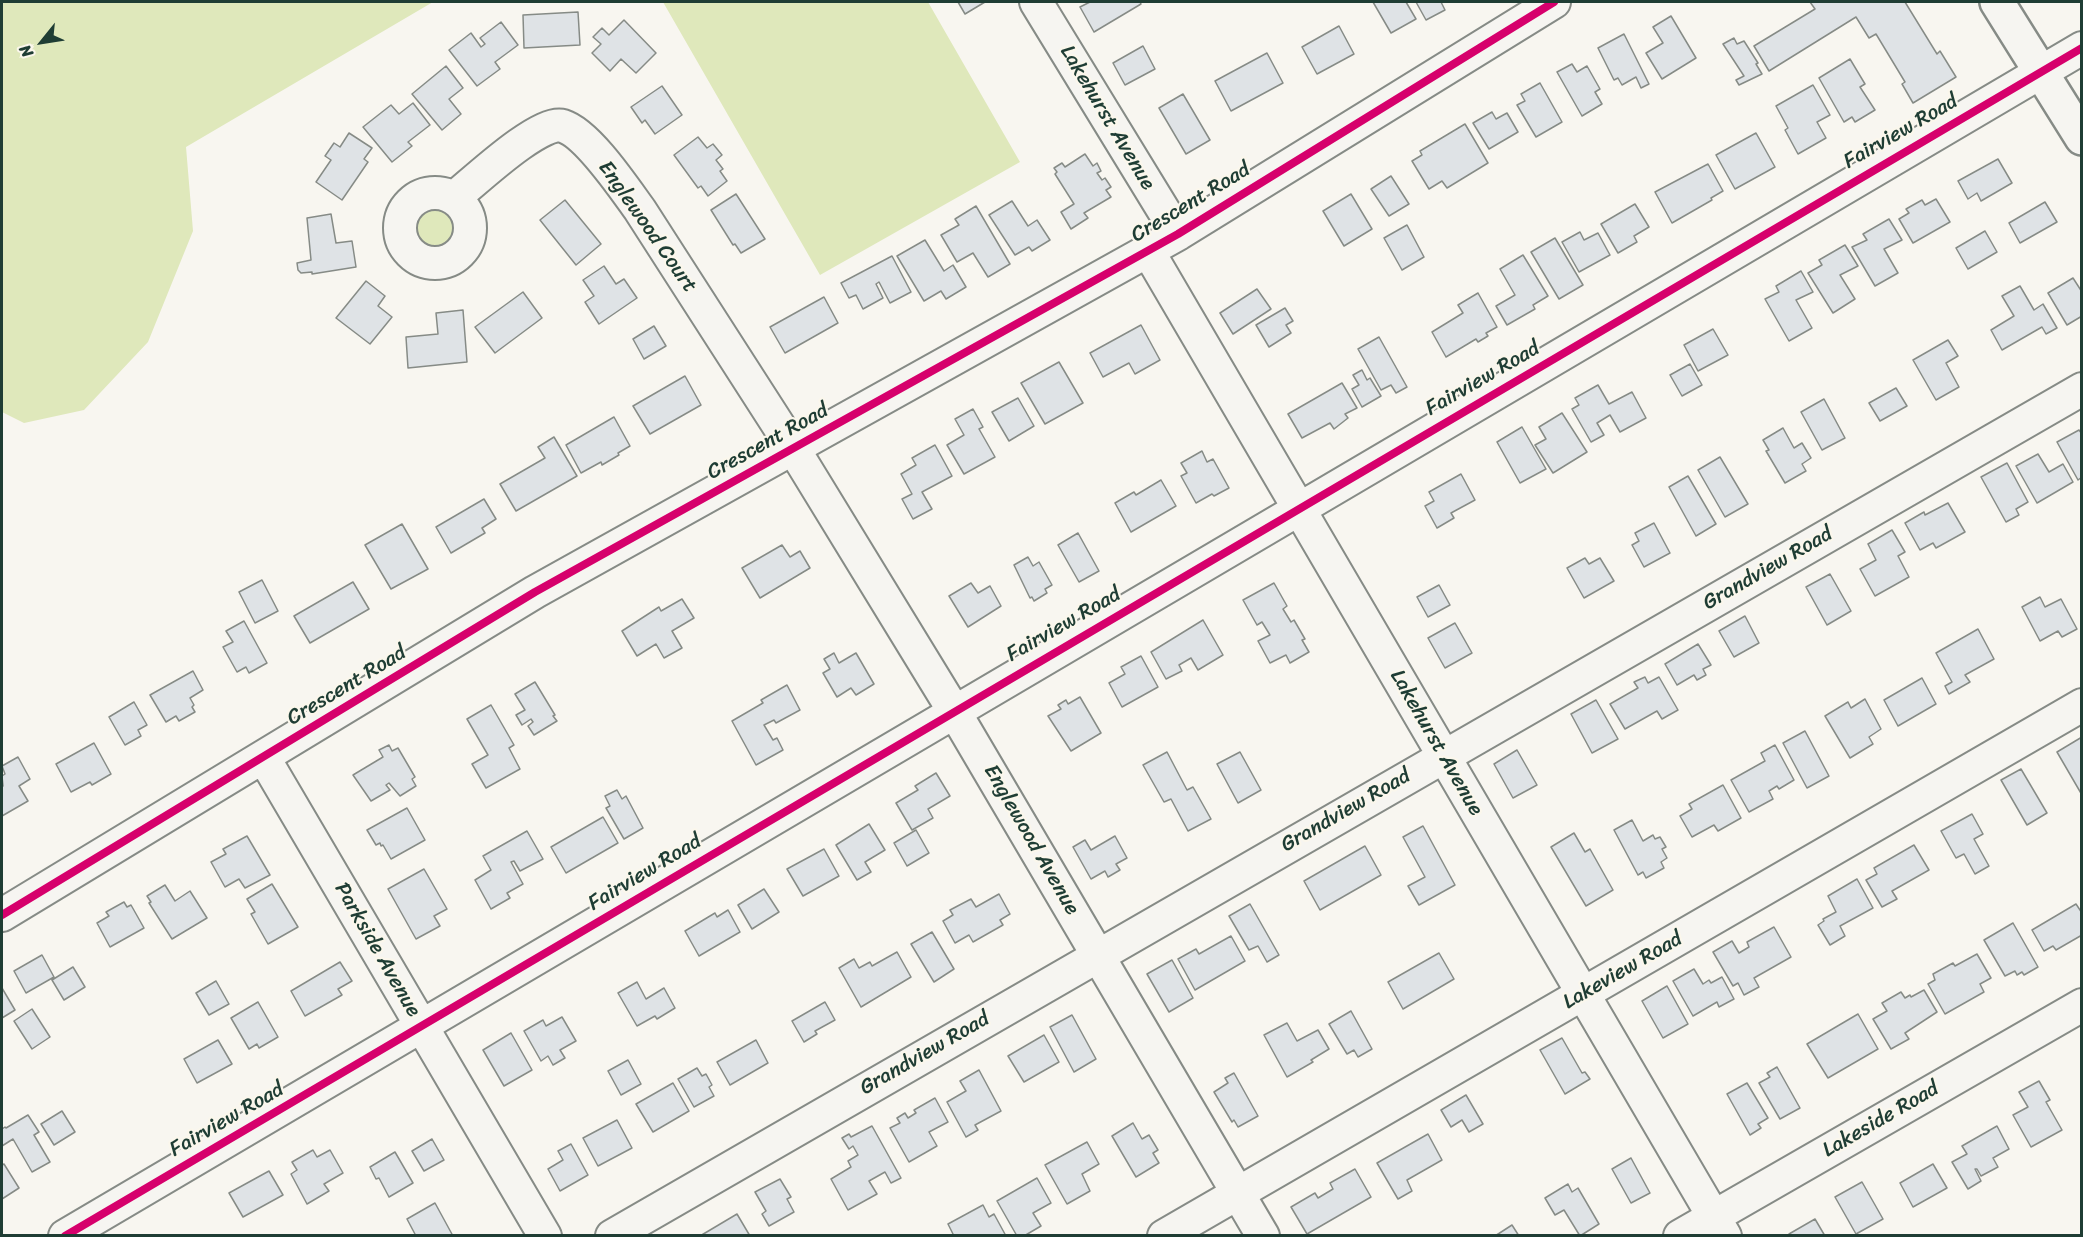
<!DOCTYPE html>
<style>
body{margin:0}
#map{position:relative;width:2083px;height:1237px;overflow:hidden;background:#f8f6f0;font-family:Sriracha,sans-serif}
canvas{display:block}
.frame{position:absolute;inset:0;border:3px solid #1f3d34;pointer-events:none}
.north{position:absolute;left:12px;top:12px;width:60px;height:60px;-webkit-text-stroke:4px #fbf7ec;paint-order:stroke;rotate:240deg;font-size:16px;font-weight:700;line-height:24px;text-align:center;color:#1f3d34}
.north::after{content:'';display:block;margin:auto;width:21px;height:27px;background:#1f3d34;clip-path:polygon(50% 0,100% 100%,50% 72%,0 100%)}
</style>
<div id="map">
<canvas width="2083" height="1237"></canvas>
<div class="frame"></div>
<div class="north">N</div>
</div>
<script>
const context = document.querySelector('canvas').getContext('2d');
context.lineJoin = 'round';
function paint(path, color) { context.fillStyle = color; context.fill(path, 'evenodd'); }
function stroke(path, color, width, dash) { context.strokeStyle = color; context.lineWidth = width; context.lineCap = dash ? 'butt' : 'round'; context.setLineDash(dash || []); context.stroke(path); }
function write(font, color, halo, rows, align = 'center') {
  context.font = font + ' Sriracha,sans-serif'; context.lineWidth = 4.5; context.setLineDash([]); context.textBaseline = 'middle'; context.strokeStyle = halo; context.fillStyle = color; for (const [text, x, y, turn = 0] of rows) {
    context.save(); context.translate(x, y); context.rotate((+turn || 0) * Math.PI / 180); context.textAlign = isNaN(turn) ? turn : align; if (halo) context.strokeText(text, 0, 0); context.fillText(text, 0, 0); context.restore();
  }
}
const green = new Path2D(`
 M2 2H433L186 147 193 231 148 342 84 410 24 423 2 412Z
 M663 2H928L1020 162 820 275Z
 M412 228a21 21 0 1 1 42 0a21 21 0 1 1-42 0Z`);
const building = new Path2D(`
 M958 2H985L965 14Z
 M1090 2H1140L1141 4 1094 32 1080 7Z
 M1373 2H1406L1416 19 1391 33Z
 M1416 2H1441L1445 10 1426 20Z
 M1810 2H1905L1937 54 1940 51 1956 77 1913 103 1902 84 1905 82 1876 34 1869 38 1856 17 1769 71 1754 46 1815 9Z
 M578 12 580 45 524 48 523 15Z
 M1671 16 1696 58 1662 79 1646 53 1663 43 1653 27Z
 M624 20 656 53 636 73 621 59 610 71 592 53 601 44 593 37 602 28 609 35Z
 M501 22 518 45 495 62 500 69 477 86 449 50 471 33 481 47 485 44 480 38Z
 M1339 26 1354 54 1317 74 1302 47Z
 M1624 34 1649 84 1641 88 1636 77 1622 85 1618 78 1614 80 1598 48Z
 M1734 38 1737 44 1744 41 1758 63 1756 64 1762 74 1739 85 1736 80 1744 76 1723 44Z
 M1143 46 1155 69 1125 85 1113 63Z
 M1267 53 1283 83 1231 111 1215 81Z
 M1850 59 1865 84 1860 87 1875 110 1855 122 1852 117 1844 122 1819 78Z
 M1572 64 1577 72 1587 66 1600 89 1595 92 1602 104 1582 116 1557 72Z
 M446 66 463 88 449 99 461 114 442 130 412 94Z
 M1540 83 1562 122 1536 137 1517 105 1525 101 1521 94Z
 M1813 85 1830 115 1817 122 1826 138 1798 154 1785 130 1788 128 1776 106Z
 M662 86 682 115 655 134 645 120 642 123 631 107Z
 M1183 94 1210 140 1186 154 1159 108Z
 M413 103 430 125 408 142 412 146 392 162 363 127 391 105 399 114Z
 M1492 112 1496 119 1507 113 1518 132 1489 149 1473 123Z
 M1465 124 1488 163 1447 188 1442 181 1429 189 1412 161 1422 155 1420 151Z
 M349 133 372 148 364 159 368 162 342 200 316 182 331 160 325 156 334 143 340 147Z
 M1756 133 1775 167 1735 189 1716 155Z
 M698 137 707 148 713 144 722 155 716 160 723 169 720 171 727 181 708 196 701 186 698 188 674 155Z
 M1085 154 1093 166 1097 163 1101 171 1097 173 1102 180 1105 178 1111 187 1106 190 1111 197 1084 213 1088 218 1071 229 1061 212 1074 204 1055 174 1057 172 1054 168 1062 163 1065 167Z
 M1998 159 2012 183 1981 201 1977 193 1968 199 1958 181Z
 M1708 164 1723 191 1711 198 1712 200 1672 223 1655 192Z
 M1391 176 1409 204 1389 216 1371 189Z
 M736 194 765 239 741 253 735 244 733 245 711 210Z
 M1351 194 1372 229 1344 246 1323 211Z
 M1936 199 1950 222 1913 243 1899 219 1909 213 1906 209 1922 200 1925 205Z
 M565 200 601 244 576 265 540 220Z
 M1012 201 1028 226 1037 220 1050 240 1032 251 1029 247 1015 255 989 215Z
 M2045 202 2057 222 2020 243 2009 223Z
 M1635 204 1649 227 1634 236 1637 242 1618 253 1601 224Z
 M976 206 1010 264 988 277 973 253 957 262 941 235 959 225 955 219Z
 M331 214 336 243 352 241 356 267 312 274V272L301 273 298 270 297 263 311 260 307 218Z
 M1889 219 1902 240 1884 249 1898 273 1875 286 1852 247 1867 240 1863 234Z
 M1407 225 1424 257 1402 270 1384 238Z
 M1985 231 1997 252 1968 269 1956 248Z
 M1580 232 1584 240 1598 233 1610 255 1579 272 1562 242Z
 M1555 238 1583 285 1559 299 1531 252Z
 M925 240 944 271 953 265 966 287 946 299 941 291 924 301 897 256Z
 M1845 245 1858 266 1840 275 1855 299 1833 313 1808 273 1822 265 1819 260Z
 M1523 255 1548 296 1533 305 1535 309 1507 325 1496 306 1515 295 1500 269Z
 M892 256 911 292 890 303 879 282 876 284 883 298 863 309 856 295 849 298 841 283Z
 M604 266 616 284 624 279 637 298 599 324 585 302 594 296 583 280Z
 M1801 271 1813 292 1796 300 1812 328 1789 341 1765 299 1779 292 1776 286Z
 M2073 278 2082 292V316L2067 325 2048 293Z
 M366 281 385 296 378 306 392 317 370 344 336 318Z
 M2020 286 2034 310 2043 304 2057 328 2046 334 2042 327 2002 350 1991 330 2014 316 2002 296Z
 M1257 289 1271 309 1233 334 1220 313Z
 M523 292 542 318 495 353 475 327Z
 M1478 293 1497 327 1486 333 1488 336 1478 342 1476 339 1446 357 1432 332 1463 313 1458 305Z
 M824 297 838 323 785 353 770 327Z
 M1285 308 1293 321 1286 325 1291 333 1269 347 1256 325Z
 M463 310 467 362 408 368 406 337 438 334 436 313Z
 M1141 325 1160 360 1135 374 1129 363 1103 377 1090 353Z
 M654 326 666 346 644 359 633 339Z
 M1713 329 1728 355 1698 371 1684 345Z
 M1379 337 1407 387 1396 393 1391 385 1381 390 1358 349Z
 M1948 340 1958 356 1946 363 1959 387 1936 400 1913 360Z
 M1059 362 1083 403 1045 424 1021 383Z
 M1690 364 1702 385 1682 396 1670 375Z
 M1362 370 1367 380 1370 378 1381 396 1362 407 1352 389 1359 385 1353 375Z
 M685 376 701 405 650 434 633 406Z
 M1342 383 1357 408 1345 414 1348 418 1334 429 1330 423 1302 438 1288 414Z
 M1598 385 1609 404 1632 392 1646 418 1620 432 1610 415 1597 423 1604 435 1591 442 1572 409 1579 405 1575 398Z
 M1896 388 1907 406 1880 421 1869 403Z
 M1018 398 1034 426 1009 441 992 412Z
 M1824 399 1845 438 1822 450 1801 412Z
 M973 409 983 427 979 429 995 457 964 474 947 445 964 435 955 419Z
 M1562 413 1587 452 1553 473 1535 445 1546 439 1539 427Z
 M614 417 630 446 618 453 619 455 602 465 601 462 581 473 566 445Z
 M1522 427 1546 469 1520 483 1497 442Z
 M1783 428 1794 448 1802 443 1811 458 1802 464 1806 471 1785 483 1766 451 1769 450 1763 440Z
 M2079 430 2082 434V477L2078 480 2057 442Z
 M554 437 577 476 516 511 500 484 545 458 538 447Z
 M935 445 952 476 922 492 932 509 913 519 902 499 912 494 901 474 916 465 912 458Z
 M1202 451 1207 462 1213 459 1229 488 1214 496 1212 494 1196 503 1181 476 1187 473 1181 463Z
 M2038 454 2049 472 2063 464 2073 482 2037 503 2016 466Z
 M1720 457 1748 504 1725 517 1698 470Z
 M2007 463 2028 502 2016 509 2019 515 2006 522 1981 477Z
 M1461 474 1475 500 1451 513 1454 518 1437 528 1425 506 1434 501 1429 492Z
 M1688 476 1716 524 1696 536 1669 487Z
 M1161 480 1176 506 1131 532 1115 503 1134 492 1136 495Z
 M484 499 496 519 482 528 485 533 451 553 436 527Z
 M1948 503 1965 532 1936 548 1933 543 1920 550 1905 523 1924 512 1925 515Z
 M1654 523 1670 553 1644 567 1632 545 1639 541 1635 533Z
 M402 524 428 569 391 589 365 545Z
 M1892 530 1905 552 1898 556 1909 577 1875 596 1860 569 1876 560 1868 544Z
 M1078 533 1099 571 1079 582 1058 545Z
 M782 545 790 557 800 551 810 568 760 598 742 568Z
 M1028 557 1033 566 1039 562 1052 585 1045 589 1047 593 1034 601 1032 597 1030 598 1014 565Z
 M1585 558 1589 564 1600 558 1614 581 1584 598 1567 568Z
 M1830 574 1851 611 1827 625 1806 587Z
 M262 580 278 611 255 623 239 592Z
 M353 582 369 609 310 643 294 616Z
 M971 583 978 593 990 586 1001 606 968 627 949 596Z
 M1274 583 1287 606 1283 609 1291 622 1294 620 1305 639 1302 640 1309 652 1290 663 1286 655 1270 663 1258 641 1270 635 1262 622 1257 625 1243 600Z
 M1439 585 1450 605 1428 617 1417 597Z
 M2040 597 2045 607 2061 599 2077 629 2062 637 2058 631 2040 641 2022 607Z
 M682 599 694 618 672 631 682 648 664 658 656 644 637 656 622 631 659 607 661 611Z
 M1745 616 1759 643 1734 657 1719 631Z
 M1203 620 1223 655 1198 670 1191 658 1179 665 1182 671 1166 679 1151 652Z
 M244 621 267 663 249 673 246 667 237 672 223 647 233 642 226 631Z
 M1455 623 1472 653 1445 668 1428 638Z
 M1978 629 1994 659 1965 675 1970 682 1949 694 1945 686 1952 682 1936 653Z
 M1698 644 1711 665 1703 669 1706 675 1697 680 1694 675 1677 685 1665 664Z
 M834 653 839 663 856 653 874 684 856 695 851 688 837 697 823 673 830 669 824 659Z
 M1141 656 1158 687 1122 707 1109 683 1125 674 1121 667Z
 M193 671 203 690 190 698 194 705 192 707 195 712 179 721 176 716 166 722 150 695Z
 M1645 677 1648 683 1659 677 1678 710 1662 719 1657 711 1625 729 1610 704 1638 688 1634 682Z
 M1922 678 1936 704 1898 726 1884 700Z
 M535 682 555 715 553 716 557 721 534 735 528 726 533 722 531 719 522 725 516 715 525 710 515 694Z
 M787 685 800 710 776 723 774 720 764 725 773 740 777 738 783 750 756 765 732 721 763 703 761 700Z
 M1080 697 1101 733 1071 751 1048 716 1061 709 1058 705 1066 700 1068 704Z
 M1865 699 1881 729 1869 737 1873 744 1850 758 1825 716 1848 702 1851 708Z
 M1596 700 1618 739 1592 753 1571 714Z
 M134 702 147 725 138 730 141 736 125 745 109 717Z
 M491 705 514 745 509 748 520 769 486 788 472 764 488 755 467 719Z
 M1805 731 1829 776 1807 788 1783 743Z
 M2082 737V795L2057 752Z
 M94 743 111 774 92 785 90 782 71 792 56 764Z
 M389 745 392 751 398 748 415 777 412 779 416 786 400 796 389 783 386 785 390 790 371 801 353 775 383 757 379 750Z
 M1775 745 1794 780 1779 789 1777 786 1769 791 1773 799 1749 812 1731 780 1765 761 1761 753Z
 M1517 750 1537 785 1513 798 1494 764Z
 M1167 752 1187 790 1193 787 1211 819 1188 831 1171 799 1164 802 1143 765Z
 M1240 752 1261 790 1238 803 1217 764Z
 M18 757 30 779 19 786 28 801 2 816V787L3 786 2 776 5 774 2 766Z
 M2021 769 2047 813 2027 825 2001 780Z
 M936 773 950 796 928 809 933 818 912 830 896 803 918 790 915 786Z
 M1723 785 1741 818 1718 831 1714 825 1692 837 1680 816 1692 809 1689 804Z
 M617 790 622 799 626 796 643 828 624 839 606 808 610 806 605 796Z
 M407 808 425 840 391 859 383 845 381 846 380 843 376 845 367 830Z
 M1972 814 1983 834 1974 839 1989 866 1975 874 1964 854 1956 858 1941 831Z
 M603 817 618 843 566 873 551 847Z
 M1632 820 1643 841 1653 835 1655 839 1660 837 1666 847 1662 849 1667 858 1661 862 1664 868 1646 878 1643 872 1638 875 1614 830Z
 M869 824 885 850 865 862 871 872 857 880 836 845Z
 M1423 826 1455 885 1419 905 1408 886 1425 877 1403 837Z
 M916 830 929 853 907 866 894 843Z
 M527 831 543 859 520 871 514 861 511 862 523 884 507 893 510 898 491 909 475 880 491 870 483 856Z
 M1574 833 1585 852 1590 849 1613 890 1586 906 1551 847Z
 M247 836 270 875 245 888 239 879 225 887 211 862 226 854 223 849Z
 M1115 836 1127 858 1116 864 1120 870 1108 877 1105 871 1091 879 1073 847 1085 840 1091 850Z
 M1914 845 1929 870 1892 891 1897 899 1882 907 1866 880 1877 874 1874 868Z
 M1365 846 1381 875 1320 910 1304 881Z
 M824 849 839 876 803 896 787 869Z
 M424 869 447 909 434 916 440 926 416 939 388 889Z
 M1857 879 1873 908 1840 926 1845 936 1830 945 1818 925 1824 921 1823 919 1836 912 1828 896Z
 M272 884 298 927 268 944 251 914 255 912 247 899Z
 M165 885 175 901 190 891 207 918 172 939 149 903 151 902 147 896Z
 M764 889 779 912 752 929 738 905Z
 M999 894 1010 914 1000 920 1003 925 973 942 969 935 955 943 943 921 953 915 950 910 971 899 976 907Z
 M124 902 127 907 131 905 144 928 110 947 97 923 109 916 106 912Z
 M1250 904 1279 955 1267 962 1258 946 1249 950 1229 916Z
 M2076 904 2082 913V935L2056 950 2053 946 2044 951 2032 930Z
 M728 910 740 932 699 956 685 931 715 913 717 917Z
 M2013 923 2038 967 2024 975 2022 972 2017 975 2015 971 2005 976 1984 940Z
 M1774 927 1791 957 1754 978 1759 987 1744 995 1738 983 1733 986 1713 952 1732 941 1739 953 1749 947 1747 942Z
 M932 932 954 969 934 982 911 944Z
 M1231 936 1245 961 1195 990 1178 959 1196 949 1199 954Z
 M897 952 911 977 861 1007 839 968 854 959 859 968 870 962 872 966Z
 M1439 953 1454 979 1403 1009 1388 982Z
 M1977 954 1991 978 1980 984 1984 992 1945 1014 1928 984 1935 980 1933 974 1953 963 1955 966Z
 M42 955 54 977 26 993 14 971Z
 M1172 960 1193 998 1169 1012 1147 974Z
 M340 962 352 981 338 989 342 995 305 1016 291 991Z
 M73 967 85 987 64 1000 52 980Z
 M1694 969 1703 984 1709 980 1711 983 1722 977 1734 999 1719 1007 1717 1002 1693 1016 1673 981Z
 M216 981 229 1004 209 1015 196 993Z
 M637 982 646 999 664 988 675 1008 657 1019 655 1016 637 1026 618 993Z
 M1667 986 1688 1024 1663 1038 1642 1001Z
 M2 988 15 1010 2 1018Z
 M1924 990 1937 1012 1905 1033 1909 1039 1891 1049 1873 1019 1887 1011 1882 1003 1901 992 1905 998 1910 995 1911 997Z
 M258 1002 278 1037 259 1048 257 1044 249 1049 231 1018Z
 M825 1002 835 1020 815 1031 817 1034 804 1042 792 1021Z
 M32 1009 50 1037 32 1049 14 1021Z
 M1351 1011 1372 1049 1358 1057 1354 1050 1347 1054 1329 1024Z
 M1858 1014 1878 1049 1828 1078 1807 1044Z
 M1072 1015 1096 1059 1074 1072 1050 1027Z
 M562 1017 576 1041 560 1050 565 1058 553 1065 548 1056 541 1061 524 1031 543 1020 546 1026Z
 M1287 1023 1297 1041 1318 1030 1329 1049 1311 1060 1313 1062 1287 1077 1264 1035Z
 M511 1033 532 1070 504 1086 483 1050Z
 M1044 1035 1059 1062 1024 1082 1008 1056Z
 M1562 1038 1582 1073 1585 1072 1590 1079 1565 1094 1540 1050Z
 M218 1040 232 1064 197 1083 184 1059Z
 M756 1040 768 1063 730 1085 717 1062Z
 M628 1060 641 1084 621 1095 608 1071Z
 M1777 1067 1800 1108 1780 1119 1759 1083 1770 1077 1767 1073Z
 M697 1068 702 1076 706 1074 712 1085 709 1087 714 1096 694 1107 678 1079Z
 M979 1070 1001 1111 975 1125 978 1130 966 1137 947 1102 966 1091 960 1081Z
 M1234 1073 1258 1116 1238 1127 1234 1120 1232 1122 1214 1092 1228 1083 1225 1078Z
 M2039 1081 2050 1100 2046 1102 2062 1130 2031 1147 2013 1115 2028 1107 2019 1092Z
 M673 1083 689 1111 653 1132 636 1104Z
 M1747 1083 1768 1118 1758 1124 1761 1128 1750 1135 1727 1094Z
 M1466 1095 1483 1124 1469 1132 1462 1120 1451 1127 1441 1110Z
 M935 1098 948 1122 929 1132 937 1146 909 1162 890 1128 900 1123 897 1118 905 1113 908 1118 916 1113 914 1110Z
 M62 1111 75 1132 54 1145 41 1124Z
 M28 1115 39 1132 34 1135 50 1162 32 1172 13 1139 2 1146V1129L5 1127 6 1128Z
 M617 1120 632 1148 598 1166 583 1138Z
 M1133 1123 1142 1139 1149 1135 1158 1150 1153 1153 1159 1163 1136 1177 1112 1136Z
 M872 1126 901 1178 891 1183 885 1172 869 1181 877 1194 848 1210 831 1179 851 1167 848 1161 858 1155 853 1146 849 1149 842 1138 849 1134 851 1137Z
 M1997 1126 2009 1149 1993 1158 1998 1167 1981 1176 1977 1169H1975L1981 1181 1968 1189 1952 1162 1967 1154 1962 1146Z
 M1428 1134 1442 1160 1407 1180 1412 1191 1398 1199 1377 1163Z
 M432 1139 444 1160 424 1171 412 1151Z
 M1087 1142 1099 1164 1082 1174 1090 1191 1067 1204 1045 1165Z
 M571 1144 588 1175 560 1191 548 1169 563 1160 558 1151Z
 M313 1150 317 1157 330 1150 343 1173 324 1184 329 1191 307 1204 291 1174 297 1170 292 1162Z
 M395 1152 413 1183 389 1197 379 1178 376 1179 370 1167Z
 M1631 1158 1650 1193 1631 1203 1612 1169Z
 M4 1164 19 1188 2 1199V1165Z
 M1933 1164 1947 1188 1913 1207 1900 1183Z
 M1355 1169 1371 1197 1307 1234 1291 1207 1315 1193 1318 1198 1333 1189 1330 1183Z
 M269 1171 283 1195 243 1217 229 1193Z
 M1037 1178 1051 1203 1033 1213 1041 1226 1024 1236H1017L997 1201Z
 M780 1179 791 1197 787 1199 794 1212 769 1226 762 1214 766 1211 755 1192Z
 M1862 1182 1883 1219 1856 1234 1835 1197Z
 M1568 1184 1572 1192 1578 1188 1599 1224 1580 1236 1564 1210 1555 1215 1545 1198Z
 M435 1203 453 1236H416L407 1219Z
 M983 1205 989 1217 994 1214 1006 1236H954L948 1224Z
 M737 1214 750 1236H700Z
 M1815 1219 1825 1236H1789V1234Z
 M1512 1225 1519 1236H1495Z`);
const minor = new Path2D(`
 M1036 2 1178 234
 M400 228a35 35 0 1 1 70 0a35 35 0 1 1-70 0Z
 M454 198C474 182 540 119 563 126 588 134 624 188 640 210L793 448 954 711 1263 1236
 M1148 251 1725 1236
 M264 758 545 1236
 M2 915 535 592 1178 234 1554 2
 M65 1236 2082 48
 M612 1236 2082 389
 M1164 1236 2082 705
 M1680 1236 2082 1005`);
const major = new Path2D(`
 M1997 2 2082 138`);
const cycleway = new Path2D(`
 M2 915 535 592 1178 234 1554 2
 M65 1236 2082 48`);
const streetNames = [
 ["Lakehurst Avenue",1107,118,59],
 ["Fairview Road",1901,132,-30],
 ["Crescent Road",1191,203,-31],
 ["Englewood Court",647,227,55],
 ["Fairview Road",1483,379,-30],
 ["Crescent Road",768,442,-29],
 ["Grandview Road",1768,569,-30],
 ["Fairview Road",1064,625,-30],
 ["Crescent Road",347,686,-31],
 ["Lakehurst Avenue",1436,743,60],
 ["Grandview Road",1346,811,-30],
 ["Englewood Avenue",1031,840,60],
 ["Fairview Road",645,873,-31],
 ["Parkside Avenue",377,950,60],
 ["Lakeview Road",1623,971,-30],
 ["Grandview Road",925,1054,-30],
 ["Fairview Road",227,1120,-30],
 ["Lakeside Road",1881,1120,-30]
];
paint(green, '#dfe8bb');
paint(building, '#dfe3e6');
stroke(building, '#868b86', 1.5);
stroke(minor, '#868b86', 36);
stroke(major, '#868b86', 38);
stroke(minor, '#f6f5f1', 32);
stroke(major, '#f6f5f1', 33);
stroke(cycleway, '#d6006c', 8);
write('21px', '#1f3d34', '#fbf7ec', streetNames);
</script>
